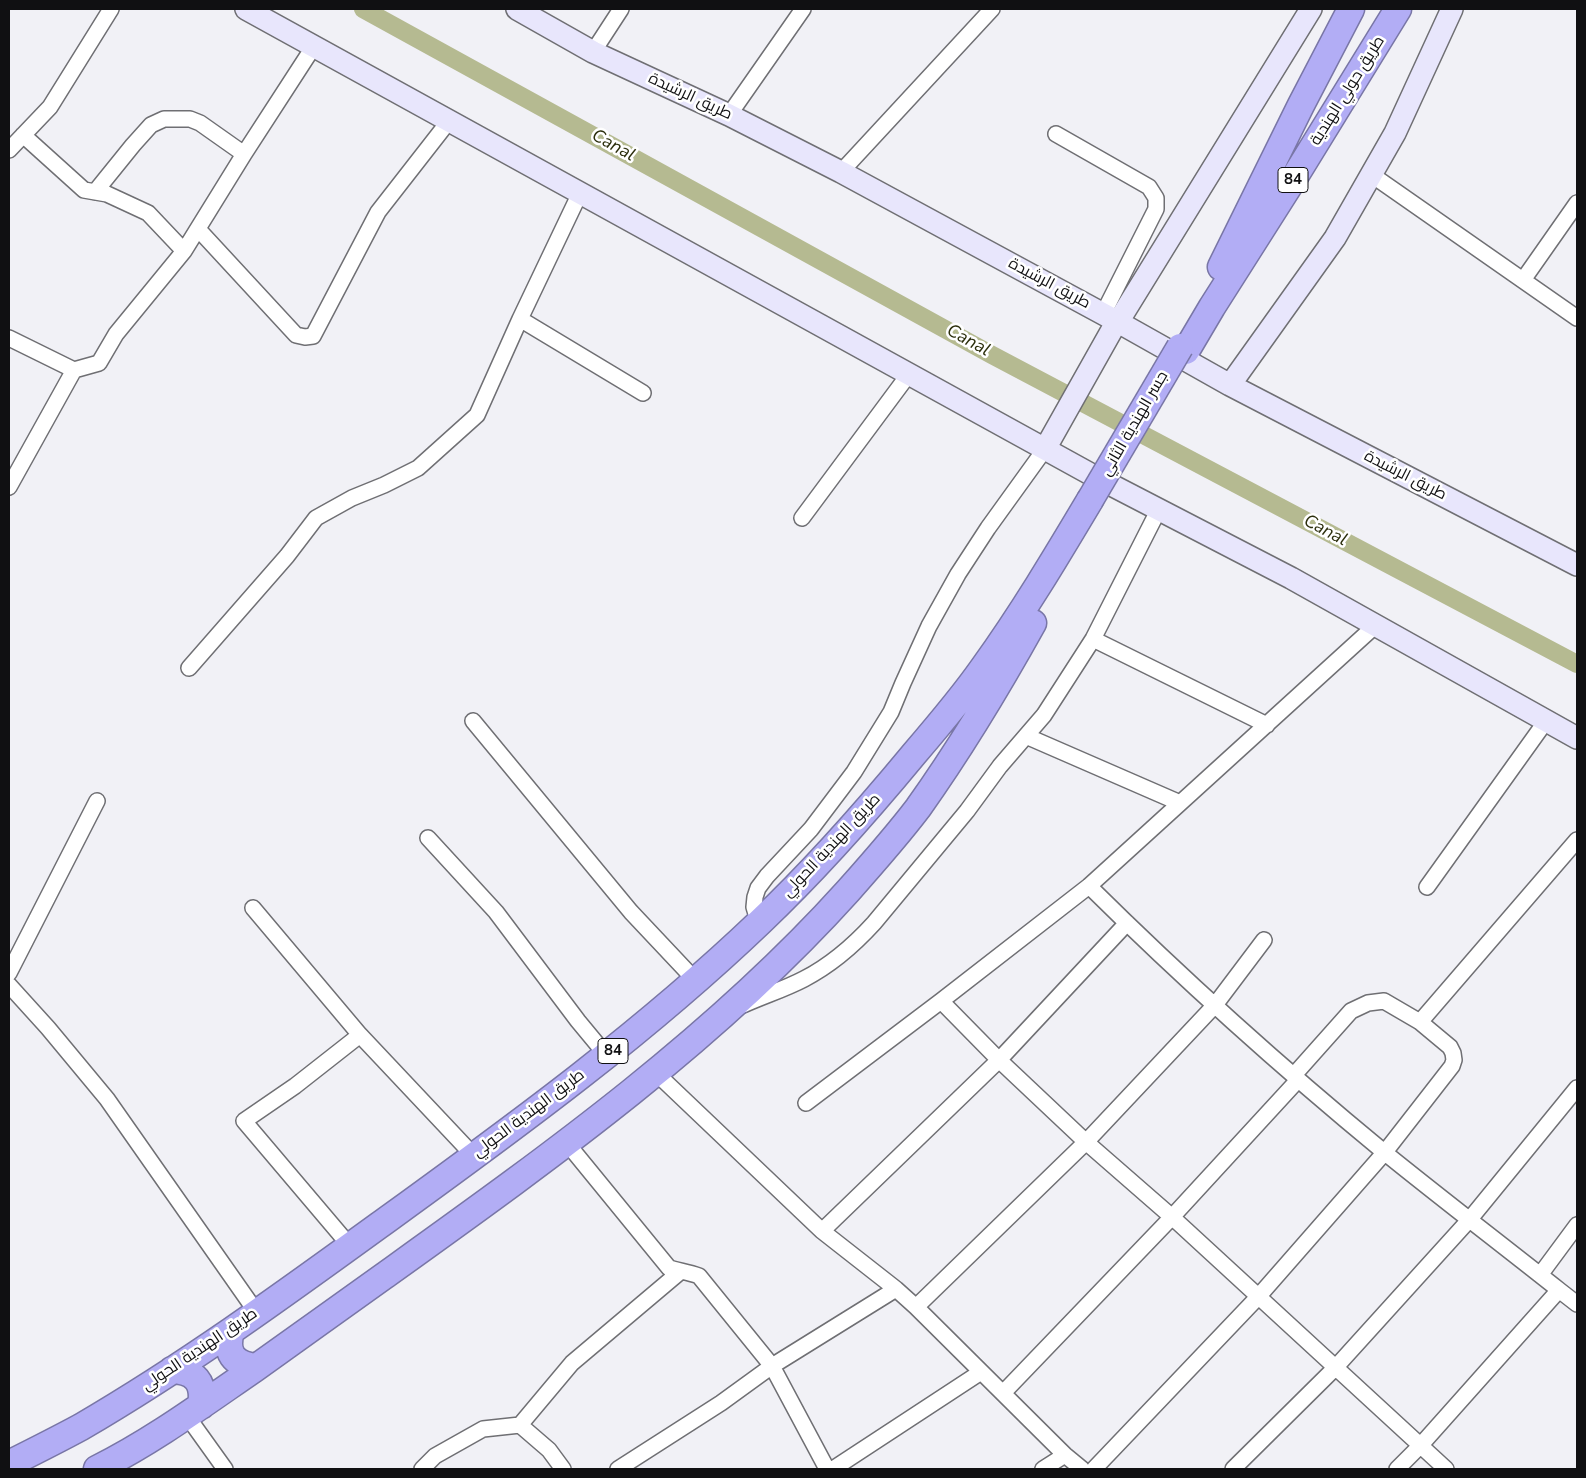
<!DOCTYPE html>
<meta charset="utf-8">
<style>
body{margin:0}
#map{position:relative;width:1586px;height:1478px;overflow:hidden;background:#f1f1f6;font-family:"Nunito Sans",sans-serif}
canvas{display:block}
.frame{position:absolute;inset:0;border:10px solid #101012;pointer-events:none}
</style>
<div id="map">
<canvas width="1586" height="1478"></canvas>
<div class="frame"></div>
</div>
<script>
const context = document.querySelector('canvas').getContext('2d');
context.lineJoin = 'round';
function stroke(path, color, width, dash) { context.strokeStyle = color; context.lineWidth = width; context.lineCap = dash ? 'butt' : 'round'; context.setLineDash(dash || []); context.stroke(path); }
function write(font, color, halo, rows, align = 'center') {
  context.font = font + ' "Nunito Sans",Cairo,sans-serif'; context.lineWidth = 5; context.setLineDash([]); context.textBaseline = 'middle'; context.strokeStyle = halo; context.fillStyle = color; for (const [text, x, y, turn = 0] of rows) {
    context.save(); context.translate(x, y); context.rotate((+turn || 0) * Math.PI / 180); context.textAlign = isNaN(turn) ? turn : align; if (halo) context.strokeText(text, 0, 0); context.fillText(text, 0, 0); context.restore();
  }
}
const canal = new Path2D(`
 M363 9 992 355 1577 664`);
const street = new Path2D(`
 M593 52 621 9
 M729 115 803 9
 M1056 134 1149 187 1156 198V209L1103 314
 M23 135 84 190 107 194 148 213 184 251
 M9 150 50 107 111 9
 M841 172 992 9
 M1372 175 1577 318
 M95 192 133 145 151 125 164 119H190L200 123 244 154
 M198 229 296 335 305 337 313 336 378 212 449 121
 M1523 280 1577 203
 M520 319 643 393
 M9 338 74 370
 M9 487 74 370 99 363 116 334 184 251 244 154 314 46
 M802 518 909 374
 M1093 639 1267 725
 M189 668 287 556 316 518 352 498 384 485 418 468 477 415 520 319 580 193
 M473 721 631 912 696 981
 M1026 736 1180 803
 M428 838 496 912 578 1021 607 1056
 M1089 886C1183 979 1282 1068 1384 1152 1442 1199 1501 1244 1559 1290L1420 1446 1397 1469
 M1427 887 1546 721
 M253 908 360 1035 474 1156
 M761 922 757 917 754 907 755 897 758 888 767 876 811 829 854 772 891 712 903 683 929 626 958 574 988 528 1045 449
 M9 973 97 801
 M9 985 48 1028 107 1099 257 1313
 M941 1001 999 1060 1086 1142 1172 1217 1446 1469
 M743 1005C763 996 785 989 804 979 831 965 854 945 874 923L967 811 1000 766 1044 715 1093 639 1159 509
 M1420 1022 1577 840
 M655 1072 822 1231 896 1289 916 1307 1065 1455 1082 1469
 M806 1103 941 1001 1089 886 1376 625
 M566 1142 669 1268C679 1271 689 1272 699 1276L772 1366 827 1469
 M822 1231 999 1060 1127 923
 M350 1246 244 1121 295 1086 360 1035
 M1540 1275 1577 1225
 M1559 1290 1577 1304
 M916 1307 1086 1142 1215 1005 1264 940
 M1003 1393 1172 1217 1298 1080
 M187 1416 225 1469
 M520 1425 572 1363 681 1271
 M422 1469 435 1456 483 1429 520 1425 549 1450 563 1469
 M618 1469 721 1403 772 1366 896 1289
 M833 1469 981 1372
 M1043 1469 1065 1455
 M1094 1469 1258 1297 1385 1152 1452 1066 1454 1060 1453 1053 1450 1047 1420 1022 1384 1001 1368 1003 1351 1011 1294 1075
 M1233 1469 1335 1368 1470 1219 1577 1088`);
const secondary = new Path2D(`
 M246 9 1094 476 1291 578 1577 738
 M517 9 593 52 729 115 841 172 1118 322 1230 385 1577 565
 M1118 322 1311 9
 M1230 385 1335 238 1395 133 1452 9
 M1045 449 1117 321`);
const highway = new Path2D(`
 M1221 267 1301 105 1351 9
 M1186 351 1212 307 1294 178 1398 9
 M231 1331C225 1353 233 1364 256 1367
 M172 1370C195 1371 205 1382 201 1406
 M9 1464C33 1452 57 1440 81 1427 189 1364 290 1290 392 1216 519 1124 646 1031 760 922 815 870 866 812 914 754 938 726 962 698 983 668 1022 614 1056 557 1090 500
 M97 1469C153 1441 203 1404 254 1369 297 1338 341 1307 384 1276 547 1159 713 1041 848 891 872 864 896 837 918 808 960 749 998 686 1033 623`);
const highwayBridge = new Path2D(`
 M1090 500 1180 347`);
const shields = [
 [1293,180,30],
 [613,1051,30]
];
const shieldNames = [
 ["84",1293,180],
 ["84",613,1051]
];
const streetNames = [
 ["طريق حولي الهندية",1348,91,-58],
 ["طريق الرشيدة",690,97,25],
 ["طريق الرشيدة",1049,284,28],
 ["جسر الهندية الثاني",1135,424,-60],
 ["طريق الرشيدة",1405,476,27],
 ["طريق الهندية الحولي",832,846,-47],
 ["طريق الهندية الحولي",529,1114,-37],
 ["طريق الهندية الحولي",200,1350,-34]
];
const waterNames = [
 ["Canal",613,146,29],
 ["Canal",968,341,29],
 ["Canal",1325,531,28]
];
stroke(canal, '#b5ba91', 18);
stroke(street, '#6f6f73', 18);
stroke(secondary, '#6f6f73', 24);
stroke(highway, '#7976a6', 29);
stroke(street, '#fff', 15);
stroke(secondary, '#e8e6fc', 21);
stroke(highway, '#b2adf5', 26);
stroke(highwayBridge, '#7976a6', 29, []);
stroke(highwayBridge, '#b2adf5', 26);
for (const [x, y, w] of shields) { const box = new Path2D(); box.roundRect(x - w / 2, y - 12.5, w, 25, 4); context.fillStyle = '#fff'; context.fill(box); stroke(box, '#101012', 1); }
write('bold 15px', '#101012', null, shieldNames);
write('16px', '#101012', '#fff', streetNames);
write('italic 18px', '#2c2f0d', '#fff', waterNames);
</script>
